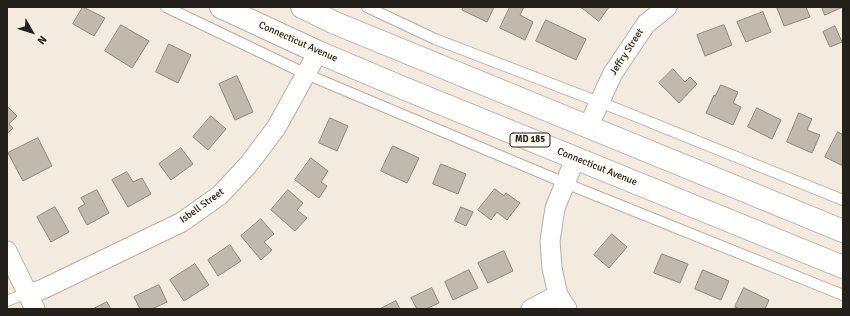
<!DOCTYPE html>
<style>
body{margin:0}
#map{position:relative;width:850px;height:316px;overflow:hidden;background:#f3ebdf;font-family:Signika,sans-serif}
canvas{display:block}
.frame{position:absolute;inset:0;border:8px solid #24211d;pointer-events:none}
.north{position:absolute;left:12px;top:12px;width:40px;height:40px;-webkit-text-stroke:3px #fff8ef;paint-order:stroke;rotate:129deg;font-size:11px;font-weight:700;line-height:16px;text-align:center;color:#24211d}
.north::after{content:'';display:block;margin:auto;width:14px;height:18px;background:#24211d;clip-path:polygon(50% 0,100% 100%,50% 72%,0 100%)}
</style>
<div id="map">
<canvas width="850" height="316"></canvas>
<div class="frame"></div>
<div class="north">N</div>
</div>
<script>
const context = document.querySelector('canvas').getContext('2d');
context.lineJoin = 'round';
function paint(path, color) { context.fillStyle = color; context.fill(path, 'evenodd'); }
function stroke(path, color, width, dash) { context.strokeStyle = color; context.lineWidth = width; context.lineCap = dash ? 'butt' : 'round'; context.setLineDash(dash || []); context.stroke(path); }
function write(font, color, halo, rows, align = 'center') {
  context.font = font + ' Signika,sans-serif'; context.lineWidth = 3; context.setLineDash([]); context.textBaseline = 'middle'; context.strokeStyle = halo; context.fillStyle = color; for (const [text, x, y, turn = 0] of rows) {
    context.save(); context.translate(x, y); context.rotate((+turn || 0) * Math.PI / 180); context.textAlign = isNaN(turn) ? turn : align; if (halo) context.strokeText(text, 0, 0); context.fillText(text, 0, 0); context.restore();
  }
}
const building = new Path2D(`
 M83 7 105 18 94 36 73 24Z
 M464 7H494L487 22 462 10Z
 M510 7H524L520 15 533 22 525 40 500 28Z
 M581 7H609L599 21Z
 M780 7H806L810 17 784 26 777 8Z
 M822 7H843L825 15Z
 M763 12 771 32 746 42 737 22Z
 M546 20 586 39 576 60 536 41Z
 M121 25 149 41 132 68 105 51Z
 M724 25 732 45 705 56 697 35Z
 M835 26 842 42 830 47 823 32Z
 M169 44 191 55 178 83 156 72Z
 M673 69 685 82 690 77 697 84 679 103 659 83Z
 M237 76 253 112 235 120 219 84Z
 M721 85 738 92 733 103 741 107 733 125 706 113 714 95 715 96Z
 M7 106 17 116 9 124 13 128 7 134Z
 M757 108 781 120 772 139 748 127Z
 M799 113 812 119 807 130 820 135 812 153 787 142Z
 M211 116 226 129 208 150 193 137Z
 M330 118 348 126 337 151 319 143Z
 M838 132 843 135V166L825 157Z
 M38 138 52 166 23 181 8 153Z
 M393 146 419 158 407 183 381 171Z
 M181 148 193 164 171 180 159 164Z
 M311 158 328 171 321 182 327 186 319 198 295 180Z
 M441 164 466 174 458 194 433 184Z
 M127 172 133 182 142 178 151 194 128 207 112 180Z
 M495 189 504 196 506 193 520 203 507 220 497 212 491 220 478 210Z
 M97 190 109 213 87 225 78 208 85 204 81 198Z
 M288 190 303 203 297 210 307 218 295 231 271 210Z
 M55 207 69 232 51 242 37 217Z
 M461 207 473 212 466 226 455 221Z
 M261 219 274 234 264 242 272 250 261 260 241 236Z
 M612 234 627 247 609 268 594 255Z
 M230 245 241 261 218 276 208 260Z
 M504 251 513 271 488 283 478 263Z
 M662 254 688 264 680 283 654 273Z
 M195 264 209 285 184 301 170 280Z
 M469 270 478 288 453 300 445 282Z
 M703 270 729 281 721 300 695 289Z
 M159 285 167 302 152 309H140L134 297Z
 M432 288 439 303 426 309H417L411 298Z
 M744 288 769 300 765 309H740L735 307Z
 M396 301 400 309H380Z
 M107 302 111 309H93Z`);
const lane = new Path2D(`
 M166 7 306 74 565 183 843 295
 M367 7 435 39 625 112 843 200
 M7 301 27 293`);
const street = new Path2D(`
 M588 127 613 73 646 24 667 7
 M7 251 35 309
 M27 293 41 290 182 222 220 195 248 165 276 128 318 52
 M531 309 558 295
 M567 309 558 295 552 268 550 241 555 208 575 159`);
const primary = new Path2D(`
 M221 7 318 52 403 88 843 267
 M302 7 335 23 843 231`);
const shields = [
 [530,140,40]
];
const shieldNames = [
 ["MD 185",530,140]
];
const streetNames = [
 ["Connecticut Avenue",298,42,24],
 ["Jeffry Street",627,52,-57],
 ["Connecticut Avenue",597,167,22],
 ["Isbell Street",202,206,-36]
];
paint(building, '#c1b9ae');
stroke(building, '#8d867b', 1);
stroke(lane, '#b7afa4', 12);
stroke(street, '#b7afa4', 21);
stroke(primary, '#b7afa4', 24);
stroke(lane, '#fff', 10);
stroke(street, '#fff', 19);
stroke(primary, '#fff', 22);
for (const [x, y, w] of shields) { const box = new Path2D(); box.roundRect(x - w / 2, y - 7, w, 14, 3); context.fillStyle = '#fff8ef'; context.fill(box); stroke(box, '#24211d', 1); }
write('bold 9px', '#24211d', null, shieldNames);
write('10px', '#24211d', '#fff8ef', streetNames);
</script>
